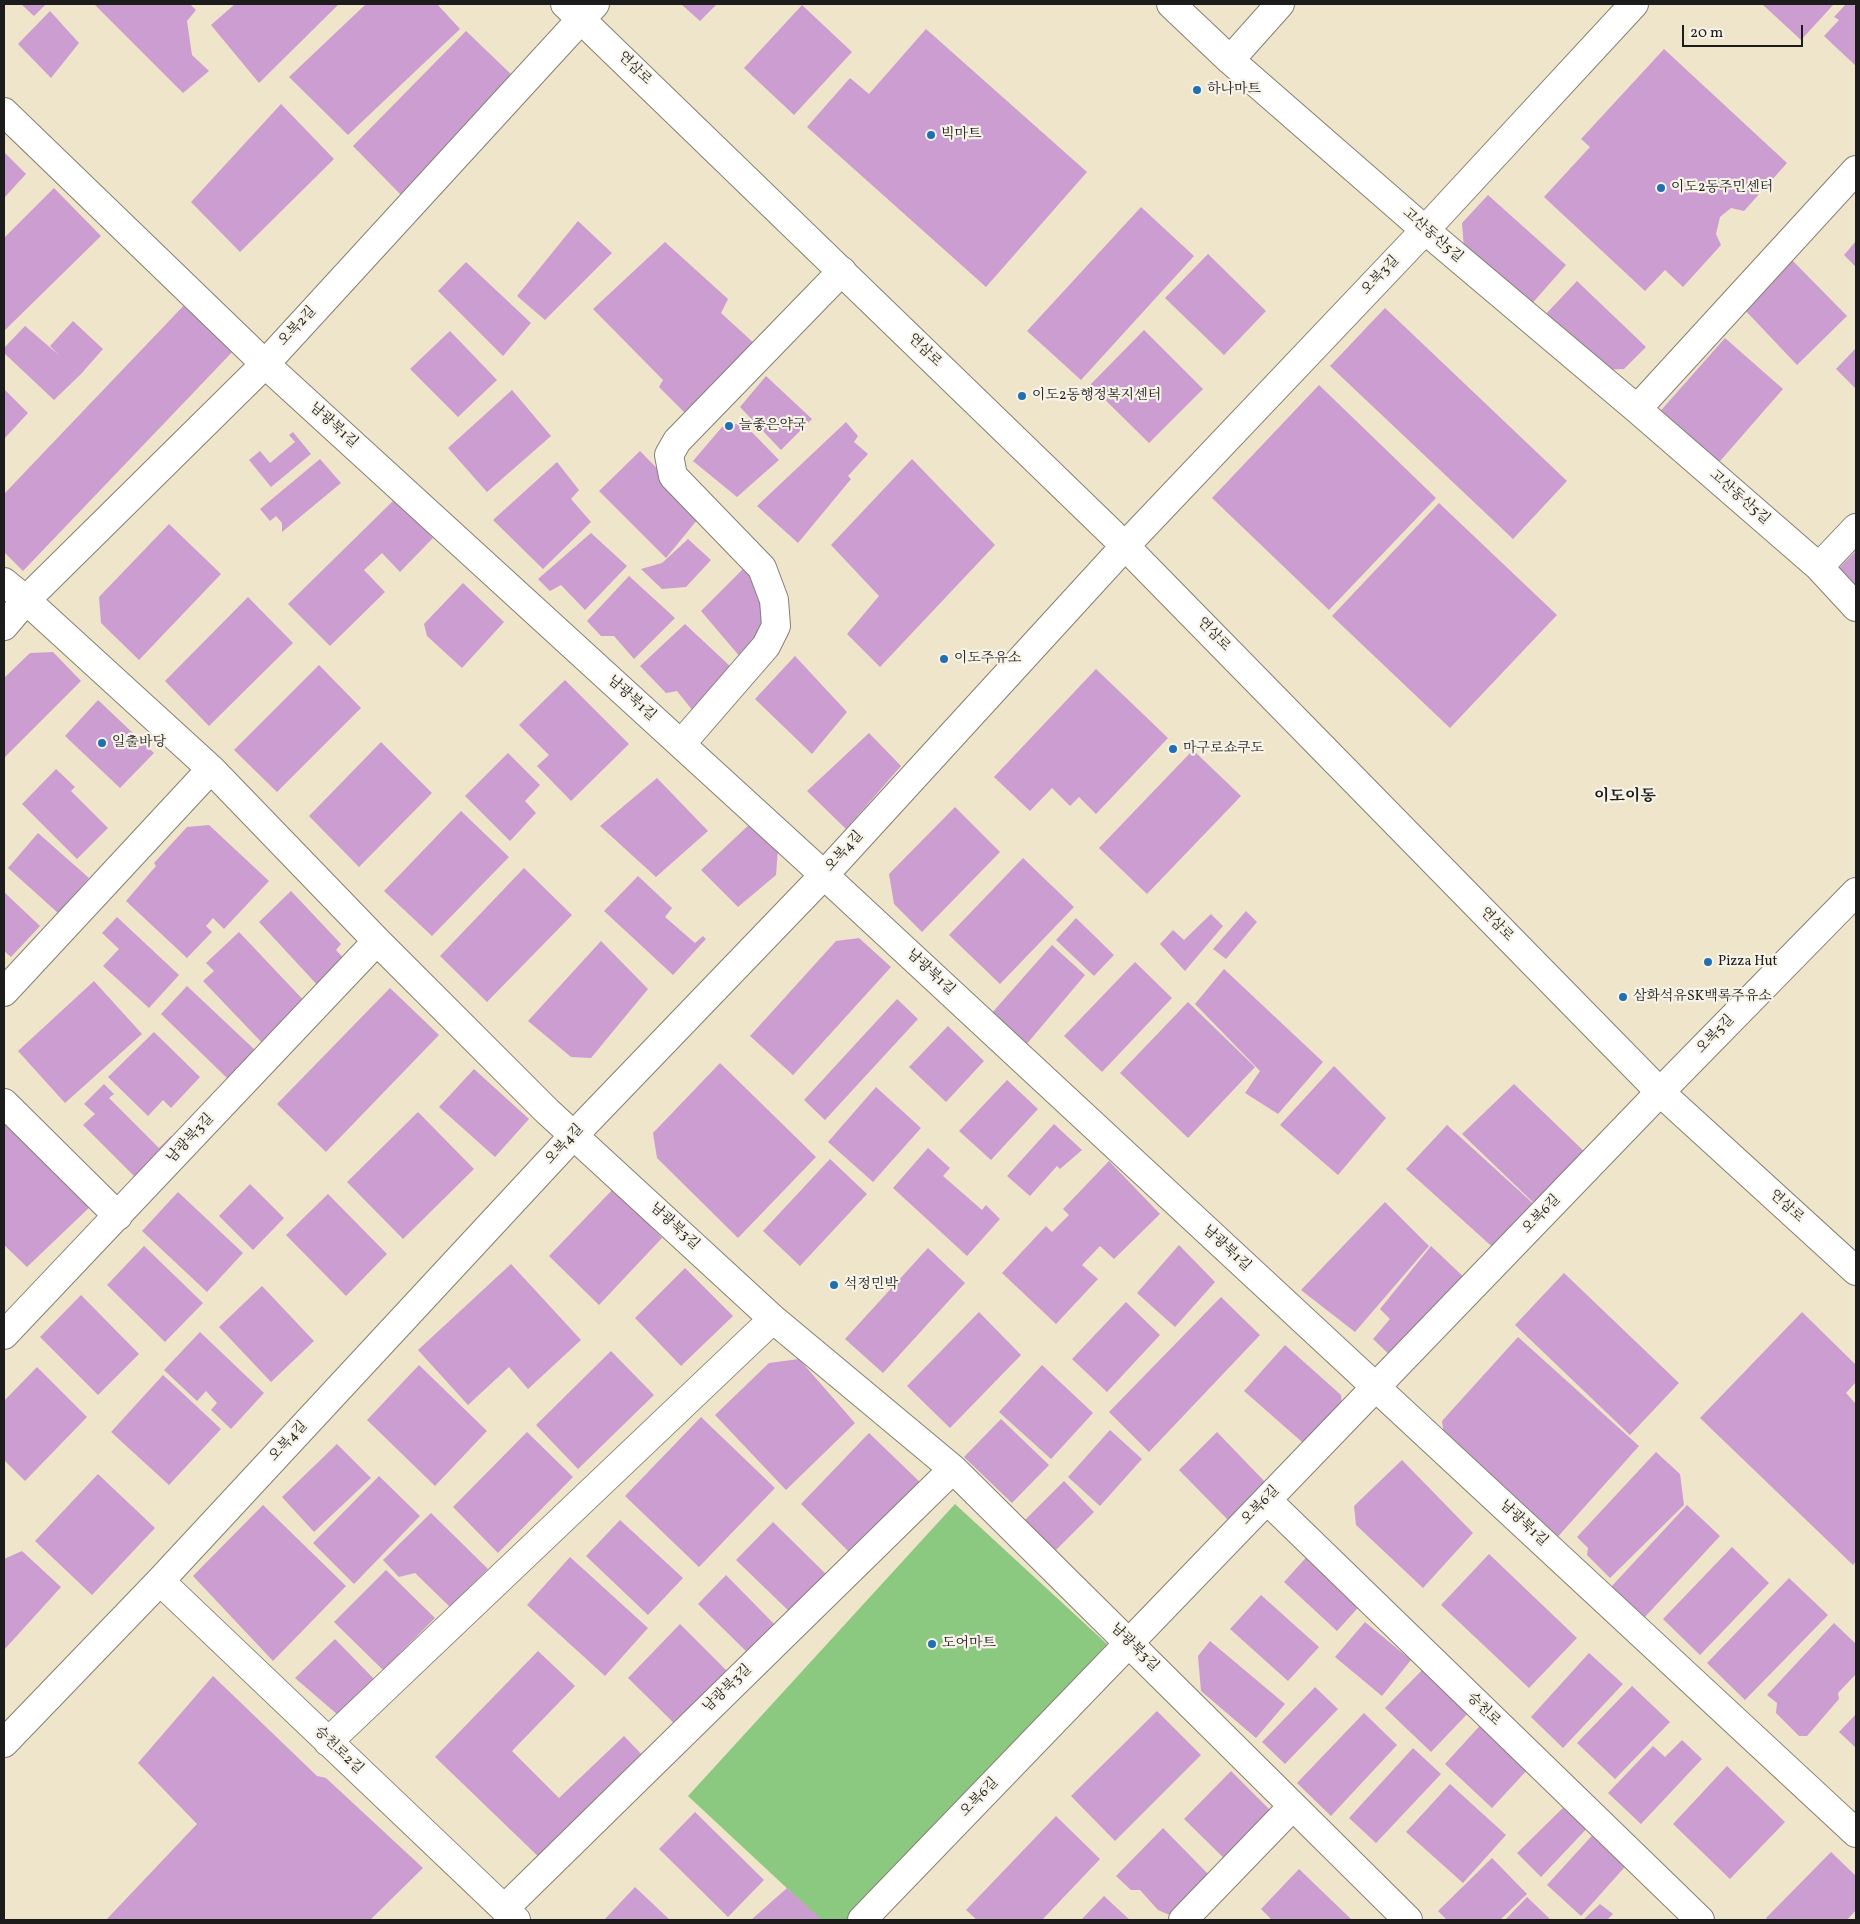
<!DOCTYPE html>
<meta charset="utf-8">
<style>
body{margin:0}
#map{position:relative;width:1860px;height:1924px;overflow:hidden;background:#efe5ca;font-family:Vollkorn,serif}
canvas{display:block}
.frame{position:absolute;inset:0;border:5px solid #1c1c1c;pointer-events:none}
.scale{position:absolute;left:1682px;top:25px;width:121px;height:22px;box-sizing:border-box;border:2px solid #1c1c1c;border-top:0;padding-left:6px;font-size:15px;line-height:18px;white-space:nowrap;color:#1c1c1c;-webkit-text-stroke:4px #f7f3e8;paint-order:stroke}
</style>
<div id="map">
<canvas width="1860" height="1924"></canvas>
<div class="frame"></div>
<div class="scale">20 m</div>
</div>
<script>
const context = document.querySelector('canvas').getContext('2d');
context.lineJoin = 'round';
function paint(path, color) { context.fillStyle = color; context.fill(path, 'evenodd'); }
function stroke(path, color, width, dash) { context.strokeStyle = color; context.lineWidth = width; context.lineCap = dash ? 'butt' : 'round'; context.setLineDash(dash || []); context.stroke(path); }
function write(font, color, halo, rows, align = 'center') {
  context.font = font + ' Vollkorn,"Noto Serif KR",serif'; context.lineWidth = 4.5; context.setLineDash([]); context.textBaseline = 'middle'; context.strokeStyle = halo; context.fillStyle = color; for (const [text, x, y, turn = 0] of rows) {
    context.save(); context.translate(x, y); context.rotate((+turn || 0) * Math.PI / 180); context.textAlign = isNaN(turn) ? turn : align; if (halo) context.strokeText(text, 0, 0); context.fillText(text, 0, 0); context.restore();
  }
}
const green = new Path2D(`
 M955 1504 1107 1644 853 1920H821L688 1796Z`);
const building = new Path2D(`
 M21 4H46L34 16Z
 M94 4H190L196 10 187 21 192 55 209 71 183 93Z
 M235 4H339L259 83 211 25Z
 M366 4H437L460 29 348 135 289 77Z
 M681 4H717L700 21Z
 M1762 4H1834L1801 40Z
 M1846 4H1853L1856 7V66L1824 36 1839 20 1834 17Z
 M802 5 852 52 794 115 744 68Z
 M50 11 79 43 51 78 18 44Z
 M926 29 1087 172 986 287 807 127 850 78 869 94Z
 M466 31 514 77 403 197 353 146Z
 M1664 49 1787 163 1744 211 1731 208 1720 217 1716 234 1721 245 1683 287 1665 270 1645 291 1544 197 1590 147 1581 139Z
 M281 104 334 159 240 252 191 202Z
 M4 152 26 174 4 198Z
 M54 188 101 236 4 331V238Z
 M1488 195 1566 265 1529 307 1464 248 1462 223Z
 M1141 207 1194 256 1081 380 1027 331Z
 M578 221 612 253 545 320 517 296Z
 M1856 241V267L1844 255Z
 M665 242 728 299 721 313 756 345 692 420 659 387 663 380 593 309Z
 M1208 254 1266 311 1224 355 1165 298Z
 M1792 260 1847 316 1797 365 1743 308Z
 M466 262 531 323 503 356 438 291Z
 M1577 281 1646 347 1624 369 1601 370 1544 316Z
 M189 300 237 347 23 571 4 552V494Z
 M1385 308 1567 481 1513 539 1330 366Z
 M73 321 103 349 81 374 54 400 4 353V348L25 326 60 356 50 346Z
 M1144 330 1203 389 1149 443 1090 385Z
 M450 331 497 380 458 417 410 369Z
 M1725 338 1783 389 1714 468 1656 416Z
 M1856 348V389L1836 369Z
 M766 376 812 419 781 450 740 407Z
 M1319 385 1436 498 1329 610 1212 498Z
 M4 389 28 413 4 439Z
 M512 390 551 436 487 492 448 448Z
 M846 422 858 436 854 442 868 454 848 476 851 479 798 543 757 506Z
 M743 423 779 460 737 497 693 461 722 427Z
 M293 432 311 454 271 487 249 460 260 451 270 463 295 442 289 435Z
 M640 451 702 514 666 558 599 491Z
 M320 459 341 483 282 532V523L276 516 270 521 260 509Z
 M912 459 995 545 880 667 847 634 879 596 831 545Z
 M557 462 579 490 571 499 591 522 543 569 493 520Z
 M395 499 433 538 400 572 382 553 364 570 385 592 330 646 288 604Z
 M1439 503 1557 615 1450 728 1332 616Z
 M169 524 221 574 139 660 101 623 99 597Z
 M591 533 627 566 585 610 561 585 550 591 538 579Z
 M688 539 711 560 686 587 662 589 641 569 662 563Z
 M1856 551V598L1833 574Z
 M744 568 764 588V632L741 658 701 611Z
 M629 576 675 618 634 659 614 636H601L587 621Z
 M463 583 504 622 462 668 427 636 424 624Z
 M248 597 293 643 209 726 165 681Z
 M685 624 731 667 693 711 677 691 666 693 640 666Z
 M53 652 81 681 4 758V678L30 653Z
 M795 656 847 712 812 754 755 699Z
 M319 665 361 708 277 792 234 750Z
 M1096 669 1168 738 1096 814 1079 797 1070 806 1052 788 1030 811 994 777Z
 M565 680 629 744 571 801 537 766 549 755 519 725Z
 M98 700 154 753 120 788 65 736Z
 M869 733 901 766 846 829 807 791Z
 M381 742 432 793 359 867 309 816Z
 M1193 750 1241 796 1147 894 1099 848Z
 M508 753 540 785 525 801 536 813 510 841 465 796Z
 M56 769 75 787 71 791 108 828 77 859 22 804Z
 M657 778 708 831 656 877 600 826Z
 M955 807 1000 852 922 932 894 904 889 874Z
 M461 811 509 857 432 936 384 891Z
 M753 821 778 848 776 875 738 907 701 870Z
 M209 825 269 881 224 929 213 918 206 926 212 932 187 958 126 901 156 866 154 863 187 827Z
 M38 833 89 878 58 913 8 868Z
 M1023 858 1074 907 1000 984 949 935Z
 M524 868 572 915 487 1002 440 956Z
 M638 876 672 908 665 917 695 943 703 936 706 939 673 975 604 911Z
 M291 891 341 944 336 950 348 963 321 989 259 922Z
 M4 892 40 926 11 957 4 951Z
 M1246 911 1257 922 1226 959 1213 949Z
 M1211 914 1223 926 1185 971 1160 944 1173 930 1184 940Z
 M117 917 179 975 149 1008 103 966 119 949 102 933Z
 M1076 918 1114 955 1094 976 1056 940Z
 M239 932 310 1007 267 1048 203 981 214 971 206 963Z
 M859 938 891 967 793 1075 750 1036 836 941Z
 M601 941 648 989 591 1058 571 1057 528 1021Z
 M1052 945 1085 975 1025 1046 991 1014Z
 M1135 962 1172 998 1102 1072 1064 1036Z
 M1224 969 1323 1062 1278 1114 1245 1093 1260 1071 1195 1004Z
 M94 981 142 1034 65 1103 18 1051Z
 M187 986 255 1050 228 1079 161 1014Z
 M390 988 439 1035 326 1152 277 1104Z
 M897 999 918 1019 825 1120 804 1100Z
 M1188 1002 1255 1067 1188 1138 1120 1073Z
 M948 1026 984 1061 946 1102 909 1067Z
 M154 1032 200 1077 171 1108 163 1100 148 1116 108 1077Z
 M720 1063 816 1157 738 1238 657 1158 653 1133Z
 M1334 1066 1386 1118 1338 1175 1280 1125Z
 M474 1069 529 1119 495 1157 439 1107Z
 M1007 1080 1038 1109 991 1160 959 1131Z
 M104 1084 114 1094 109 1098 159 1148 171 1136 176 1141 137 1179 83 1125 95 1114 84 1104Z
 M1514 1084 1590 1157 1539 1208 1462 1134Z
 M876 1087 921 1128 873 1182 828 1142Z
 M418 1112 474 1169 403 1239 347 1182Z
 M4 1121 93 1204 27 1267 4 1245Z
 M1054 1124 1082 1150 1060 1169 1057 1166 1030 1196 1007 1176Z
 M1447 1125 1537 1207 1498 1252 1406 1169Z
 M928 1148 950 1168 943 1176 982 1210 986 1205 1000 1219 967 1256 893 1188Z
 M830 1159 867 1194 800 1266 763 1231Z
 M1109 1161 1160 1214 1114 1259 1100 1246 1082 1265 1098 1279 1056 1324 1002 1273 1046 1226 1052 1232 1069 1215 1063 1209Z
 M250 1184 284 1218 253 1250 219 1216Z
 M614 1188 662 1238 599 1305 549 1256Z
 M178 1192 243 1253 207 1292 142 1231Z
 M328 1194 387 1254 346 1296 286 1235Z
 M1385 1202 1429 1246 1355 1332 1301 1290Z
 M1179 1245 1215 1282 1175 1327 1137 1293Z
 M144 1246 203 1303 165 1342 107 1285Z
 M1431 1246 1470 1283 1395 1360 1373 1339 1390 1319 1380 1309Z
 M928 1248 965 1283 883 1373 845 1339Z
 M511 1264 581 1340 528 1389 509 1367 468 1405 418 1350Z
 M685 1268 733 1316 681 1366 635 1318Z
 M1564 1273 1679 1383 1630 1435 1515 1325Z
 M262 1286 314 1341 271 1382 219 1327Z
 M81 1295 139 1354 98 1395 40 1337Z
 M1221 1297 1260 1335 1149 1452 1109 1412Z
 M1126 1302 1160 1335 1107 1392 1072 1359Z
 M979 1312 1021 1355 950 1428 907 1386Z
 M1802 1312 1856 1365V1382L1846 1393 1856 1404V1561L1853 1565 1700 1418Z
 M200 1332 264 1393 231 1429 211 1410 217 1403 206 1391 197 1401 164 1370Z
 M1518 1337 1639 1446 1554 1541 1445 1442 1442 1421Z
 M1285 1345 1341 1395 1343 1415 1310 1449 1244 1391Z
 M611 1351 654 1395 578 1469 536 1425Z
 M799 1359 855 1423 786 1490 715 1415 769 1363Z
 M419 1365 487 1431 435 1486 367 1420Z
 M1042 1365 1093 1413 1051 1459 999 1412Z
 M37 1367 87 1417 25 1481 4 1460V1401Z
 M163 1375 221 1429 169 1485 111 1432Z
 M701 1417 775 1488 699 1567 625 1496Z
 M1001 1419 1049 1465 1012 1503 964 1457Z
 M1110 1430 1142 1459 1100 1506 1068 1477Z
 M527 1432 573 1477 498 1553 453 1507Z
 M1217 1432 1267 1484 1228 1520 1179 1470Z
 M869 1433 924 1486 854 1557 801 1504Z
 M337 1444 371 1478 314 1532 282 1497Z
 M1656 1452 1680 1474 1684 1505 1610 1578 1587 1555 1588 1548 1577 1537Z
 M1402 1460 1473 1533 1423 1588 1356 1525 1354 1506Z
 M98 1474 155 1528 92 1595 35 1541Z
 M379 1476 420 1516 354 1584 313 1543Z
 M1064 1481 1094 1512 1053 1553 1023 1522Z
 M263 1505 346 1586 273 1661 193 1576Z
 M1687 1505 1720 1536 1644 1618 1611 1587Z
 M431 1513 488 1569 450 1607 415 1573 399 1577 383 1560Z
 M620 1520 683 1578 648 1615 586 1556Z
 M773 1522 830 1578 794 1616 736 1560Z
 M1732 1547 1769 1583 1700 1655 1663 1619Z
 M22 1551 61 1587 4 1650V1559Z
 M1312 1551 1365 1600 1337 1631 1284 1582Z
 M1489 1554 1577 1638 1529 1688 1441 1605Z
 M570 1557 648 1628 605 1676 527 1605Z
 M386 1570 435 1618 383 1670 334 1622Z
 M726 1575 779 1629 754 1659 698 1604Z
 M1789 1578 1828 1615 1745 1700 1707 1663Z
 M1261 1595 1319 1647 1288 1681 1230 1629Z
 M1365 1622 1411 1660 1382 1696 1335 1657Z
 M1834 1623 1856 1644V1674L1838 1693 1839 1699 1807 1736H1799L1776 1713 1777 1703 1767 1695Z
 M680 1624 732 1676 680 1729 628 1678Z
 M335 1639 374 1679 338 1715 295 1678Z
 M1210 1641 1285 1704 1256 1738 1201 1691 1198 1656Z
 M538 1651 575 1686 512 1751 559 1798 624 1736 648 1761 544 1862 435 1757Z
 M1589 1653 1623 1684 1563 1748 1531 1717Z
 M1427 1665 1472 1709 1431 1752 1385 1708Z
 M213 1676 317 1776 326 1778 423 1868 370 1920H106L197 1824 138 1763Z
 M1632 1686 1670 1722 1615 1779 1577 1743Z
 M1315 1687 1338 1709 1285 1764 1262 1742Z
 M1157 1711 1201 1755 1115 1841 1071 1796Z
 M1364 1713 1397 1745 1331 1816 1297 1783Z
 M1856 1714V1748L1839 1732Z
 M1486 1719 1528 1769 1492 1808 1445 1764Z
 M1682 1740 1702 1759 1641 1824 1608 1793 1653 1746 1665 1757Z
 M1413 1748 1441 1774 1376 1843 1349 1818Z
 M1727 1766 1785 1822 1730 1879 1673 1824Z
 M1231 1771 1275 1815 1228 1862 1184 1819Z
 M1450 1784 1506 1835 1463 1883 1406 1832Z
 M1570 1801 1593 1822 1541 1877 1517 1853Z
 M695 1812 764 1880 728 1917 659 1849Z
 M1056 1816 1100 1859 1042 1920H977L966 1910Z
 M1163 1828 1211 1877 1172 1916 1158 1910 1140 1890H1131L1116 1876Z
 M1598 1829 1631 1860 1581 1916 1547 1885Z
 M1831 1852 1856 1876V1910L1847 1920H1768L1766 1918Z
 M1492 1858 1527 1894 1500 1920H1447L1438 1911Z
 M1299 1869 1352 1920H1272L1261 1909Z
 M635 1887 670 1920H604Z
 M787 1888 822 1920H751Z
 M1104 1896 1130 1920H1081Z
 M1527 1897 1551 1920H1505Z
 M1600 1904 1613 1914 1607 1920H1583Z`);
const minor = new Path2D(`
 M1171 4 1230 60 1425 230 1637 409 1819 567 1856 607
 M1230 60 1280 4
 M4 112 265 364 824 875 1856 1833
 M1637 409 1856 170
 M1819 567 1856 528
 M4 582 26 600 211 769 377 941 547 1111 773 1319 953 1469 1408 1920
 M4 626 26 600 265 364 595 4
 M681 744 766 646 776 626 774 600 762 568 673 476 669 455 677 441 842 271
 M4 992 211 769
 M4 1103 118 1216
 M4 1335 377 941
 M1267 1500 1700 1920
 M160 1581 516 1920
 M328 1742 773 1319
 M4 1743 160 1581 574 1135 824 875 1125 546 1425 230 1634 4
 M504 1909 953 1469
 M862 1920 1660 1092 1856 892
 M1183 1920 1293 1806`);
const major = new Path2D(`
 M565 4 1125 546 1660 1092 1856 1271`);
const markers = [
 [1197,90,5,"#1f6fb2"],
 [931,135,5,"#1f6fb2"],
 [1661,188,5,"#1f6fb2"],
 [1022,396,5,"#1f6fb2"],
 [729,426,5,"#1f6fb2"],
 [944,659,5,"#1f6fb2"],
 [102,743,5,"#1f6fb2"],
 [1173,749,5,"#1f6fb2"],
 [1708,962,5,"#1f6fb2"],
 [1623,997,5,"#1f6fb2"],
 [834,1285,5,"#1f6fb2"],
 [932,1644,5,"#1f6fb2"]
];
const streetNames = [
 ["연삼로",634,69,44],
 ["고산동산5길",1432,236,41],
 ["오복3길",1381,276,-47],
 ["오복2길",298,327,-47],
 ["연삼로",924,351,44],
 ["남광북1길",333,426,42],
 ["고산동산5길",1739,498,41],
 ["연삼로",1213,635,46],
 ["남광북1길",631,699,42],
 ["오복4길",845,852,-48],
 ["연삼로",1496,925,46],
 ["남광북1길",930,973,43],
 ["오복5길",1716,1035,-46],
 ["남광북3길",191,1139,-47],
 ["오복4길",565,1145,-47],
 ["연삼로",1786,1207,42],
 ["오복6길",1542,1215,-46],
 ["남광북3길",674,1227,43],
 ["남광북1길",1226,1249,43],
 ["오복4길",289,1442,-47],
 ["오복6길",1261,1506,-46],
 ["남광북1길",1523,1524,43],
 ["남광북3길",1134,1648,45],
 ["남광북3길",728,1689,-44],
 ["승천로",1483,1710,44],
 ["승천로2길",338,1751,44],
 ["오복6길",980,1798,-46]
];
const poiNames = [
 ["하나마트",1207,90],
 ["빅마트",941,135],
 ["이도2동주민센터",1671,188],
 ["이도2동행정복지센터",1032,396],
 ["늘좋은약국",739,426],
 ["이도주유소",954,659],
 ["일출바당",112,743],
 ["마구로쇼쿠도",1183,749],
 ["Pizza Hut",1718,962],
 ["삼화석유SK백록주유소",1633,997],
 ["석정민박",844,1285],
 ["도어마트",942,1644]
];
const quarterNames = [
 ["이도이동",1625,798]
];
paint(green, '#8cc980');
paint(building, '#cc9dd0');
stroke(minor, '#868073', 30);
stroke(major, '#868073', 30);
stroke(minor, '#fff', 28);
stroke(major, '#fff', 28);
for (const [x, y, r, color] of markers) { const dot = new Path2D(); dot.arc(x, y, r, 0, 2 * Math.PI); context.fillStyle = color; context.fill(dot); stroke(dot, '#f7f3e8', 2); }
write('14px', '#1c1c1c', '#f7f3e8', streetNames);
write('14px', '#1c1c1c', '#f7f3e8', poiNames, 'left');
write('bold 16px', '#1c1c1c', '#f7f3e8', quarterNames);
</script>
